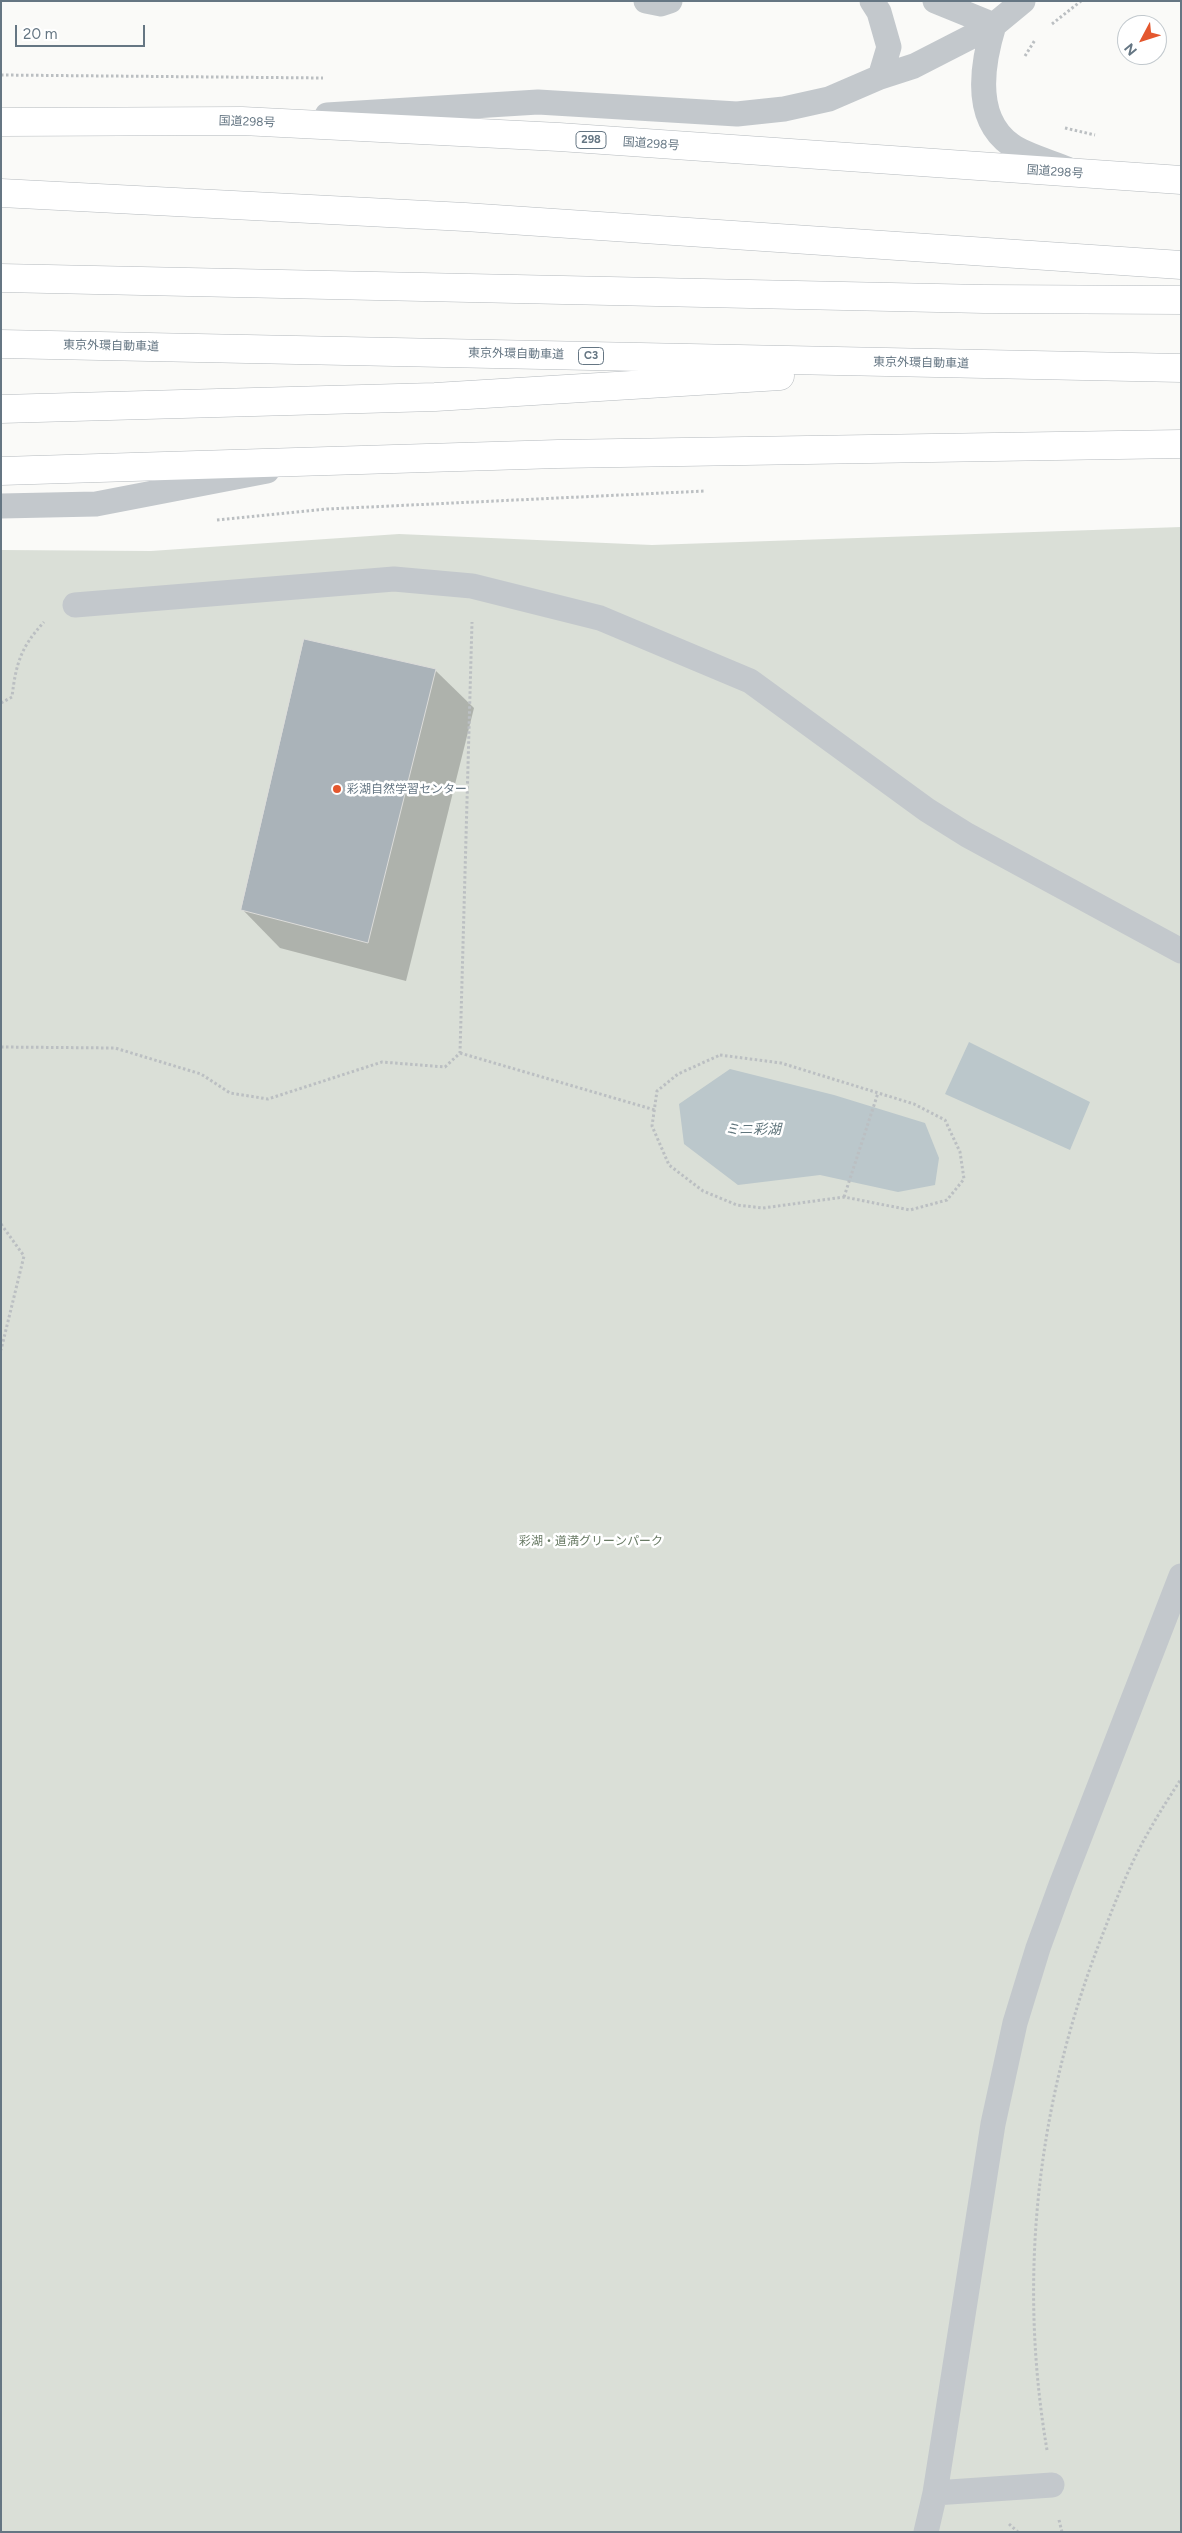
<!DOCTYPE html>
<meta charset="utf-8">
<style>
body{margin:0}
#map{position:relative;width:1182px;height:2533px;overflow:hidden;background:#fafaf8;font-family:Figtree,sans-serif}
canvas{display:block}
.frame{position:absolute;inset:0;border:2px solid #657683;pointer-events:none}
.north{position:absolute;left:1117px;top:15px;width:50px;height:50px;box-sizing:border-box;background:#fff;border:1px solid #c1c8cd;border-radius:50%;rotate:230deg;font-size:14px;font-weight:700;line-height:20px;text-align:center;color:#657683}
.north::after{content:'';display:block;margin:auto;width:18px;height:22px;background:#e4572e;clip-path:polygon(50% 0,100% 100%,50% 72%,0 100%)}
.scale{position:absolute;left:15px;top:25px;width:130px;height:22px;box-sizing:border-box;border:2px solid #657683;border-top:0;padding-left:6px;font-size:15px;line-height:18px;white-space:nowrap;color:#657683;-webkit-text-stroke:4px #fff;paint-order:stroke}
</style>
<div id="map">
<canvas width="1182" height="2533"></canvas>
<div class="frame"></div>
<div class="north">N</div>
<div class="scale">20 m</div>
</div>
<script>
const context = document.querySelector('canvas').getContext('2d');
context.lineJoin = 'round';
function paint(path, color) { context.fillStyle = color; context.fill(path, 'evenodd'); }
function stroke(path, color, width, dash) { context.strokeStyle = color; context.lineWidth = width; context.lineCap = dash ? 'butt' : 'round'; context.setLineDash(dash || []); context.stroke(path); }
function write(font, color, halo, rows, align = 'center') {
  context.font = font + ' Figtree,"Noto Sans JP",sans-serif'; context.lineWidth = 5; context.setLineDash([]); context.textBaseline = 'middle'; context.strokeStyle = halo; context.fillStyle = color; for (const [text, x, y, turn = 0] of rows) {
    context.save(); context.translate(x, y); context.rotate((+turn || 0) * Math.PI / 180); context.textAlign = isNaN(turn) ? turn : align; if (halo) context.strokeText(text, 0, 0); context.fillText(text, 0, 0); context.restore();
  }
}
const green = new Path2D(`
 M1181 527V2532H1V550L151 551 399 534 652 545Z`);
const water = new Path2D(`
 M969 1042 1090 1102 1070 1150 945 1094Z
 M730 1069 834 1095 925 1123 939 1158 935 1185 898 1192 820 1175 738 1185 684 1144 679 1104Z`);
const shadow = new Path2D(`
 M435 670 474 708 406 981 280 948 242 909Z`);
const building = new Path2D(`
 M304 639 436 669 368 943 241 910Z`);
const path = new Path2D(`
 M1052 24 1081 1
 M1025 56 1035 40
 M1 75 323 78
 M1065 128 1095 135
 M217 520 327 509 705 491
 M1 703 12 697C16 663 21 647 44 622
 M1 1047 115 1048 201 1074 230 1093 268 1099 382 1062 445 1067 460 1053 472 622
 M460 1053 655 1110
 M720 1055 781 1063 914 1104 945 1120 960 1152 964 1179 947 1200 910 1210 844 1197 763 1208 737 1205 703 1191 669 1165 652 1126 657 1091 678 1074Z
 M844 1197 878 1093
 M1 1224 24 1256 1 1350
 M1047 2450C1017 2273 1038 2097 1104 1931 1117 1897 1131 1862 1149 1831 1159 1813 1170 1796 1181 1779
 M1059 2520 1062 2532
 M1009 2524 1018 2532`);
const lane = new Path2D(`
 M646 1 661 4 670 1
 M872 1 879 12 889 47 880 77
 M935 1 994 25C982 64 973 118 1011 145 1024 155 1051 162 1067 169
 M327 115 538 102 737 114 784 109 829 99 880 77 914 66 994 25 1023 1
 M1 506 96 504 267 471
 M75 605 394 579 472 586 600 618 750 681 927 810 967 835 1181 951
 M935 2493 1052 2485
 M926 2532 935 2493 993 2124 1015 2023 1038 1948 1061 1885 1181 1576`);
const highway = new Path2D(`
 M1 122 242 121 559 137 1181 180
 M1 193 465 217 1181 265
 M1 278 984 299 1181 300
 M1 344 1181 368
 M1 409 435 397 780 376
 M1 471 558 454 1181 444`);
const markers = [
 [337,789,5,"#e4572e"]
];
const shields = [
 [591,140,30],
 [591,356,25]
];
const shieldNames = [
 ["298",591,140],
 ["C3",591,356]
];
const streetNames = [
 ["国道298号",247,122,2],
 ["国道298号",651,144,4],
 ["国道298号",1055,172,4],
 ["東京外環自動車道",111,346,1],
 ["東京外環自動車道",516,354,1],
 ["東京外環自動車道",921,363,1]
];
const poiNames = [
 ["彩湖自然学習センター",347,789]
];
const parkNames = [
 ["彩湖・道満グリーンパーク",591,1541]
];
const waterNames = [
 ["ミニ彩湖",753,1130]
];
paint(green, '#dadfd7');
paint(water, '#bbc7cb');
paint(shadow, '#0003');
paint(building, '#aab3b9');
stroke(building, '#dcdcda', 1);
stroke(highway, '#b4b9bd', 29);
stroke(path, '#bbbfc2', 3, [2.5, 2.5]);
stroke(lane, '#c3c8cc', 25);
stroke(highway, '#fff', 28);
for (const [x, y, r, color] of markers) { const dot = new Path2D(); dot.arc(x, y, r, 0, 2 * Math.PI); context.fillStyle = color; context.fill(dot); stroke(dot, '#fff', 2); }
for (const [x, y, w] of shields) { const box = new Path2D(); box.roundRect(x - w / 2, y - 8.5, w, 17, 4); context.fillStyle = '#fff'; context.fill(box); stroke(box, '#657683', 1); }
write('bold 11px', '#657683', null, shieldNames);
write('12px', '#657683', '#fff', streetNames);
write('12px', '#657683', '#fff', poiNames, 'left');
write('12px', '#687a64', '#fff', parkNames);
write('italic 14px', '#60757c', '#fff', waterNames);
</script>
